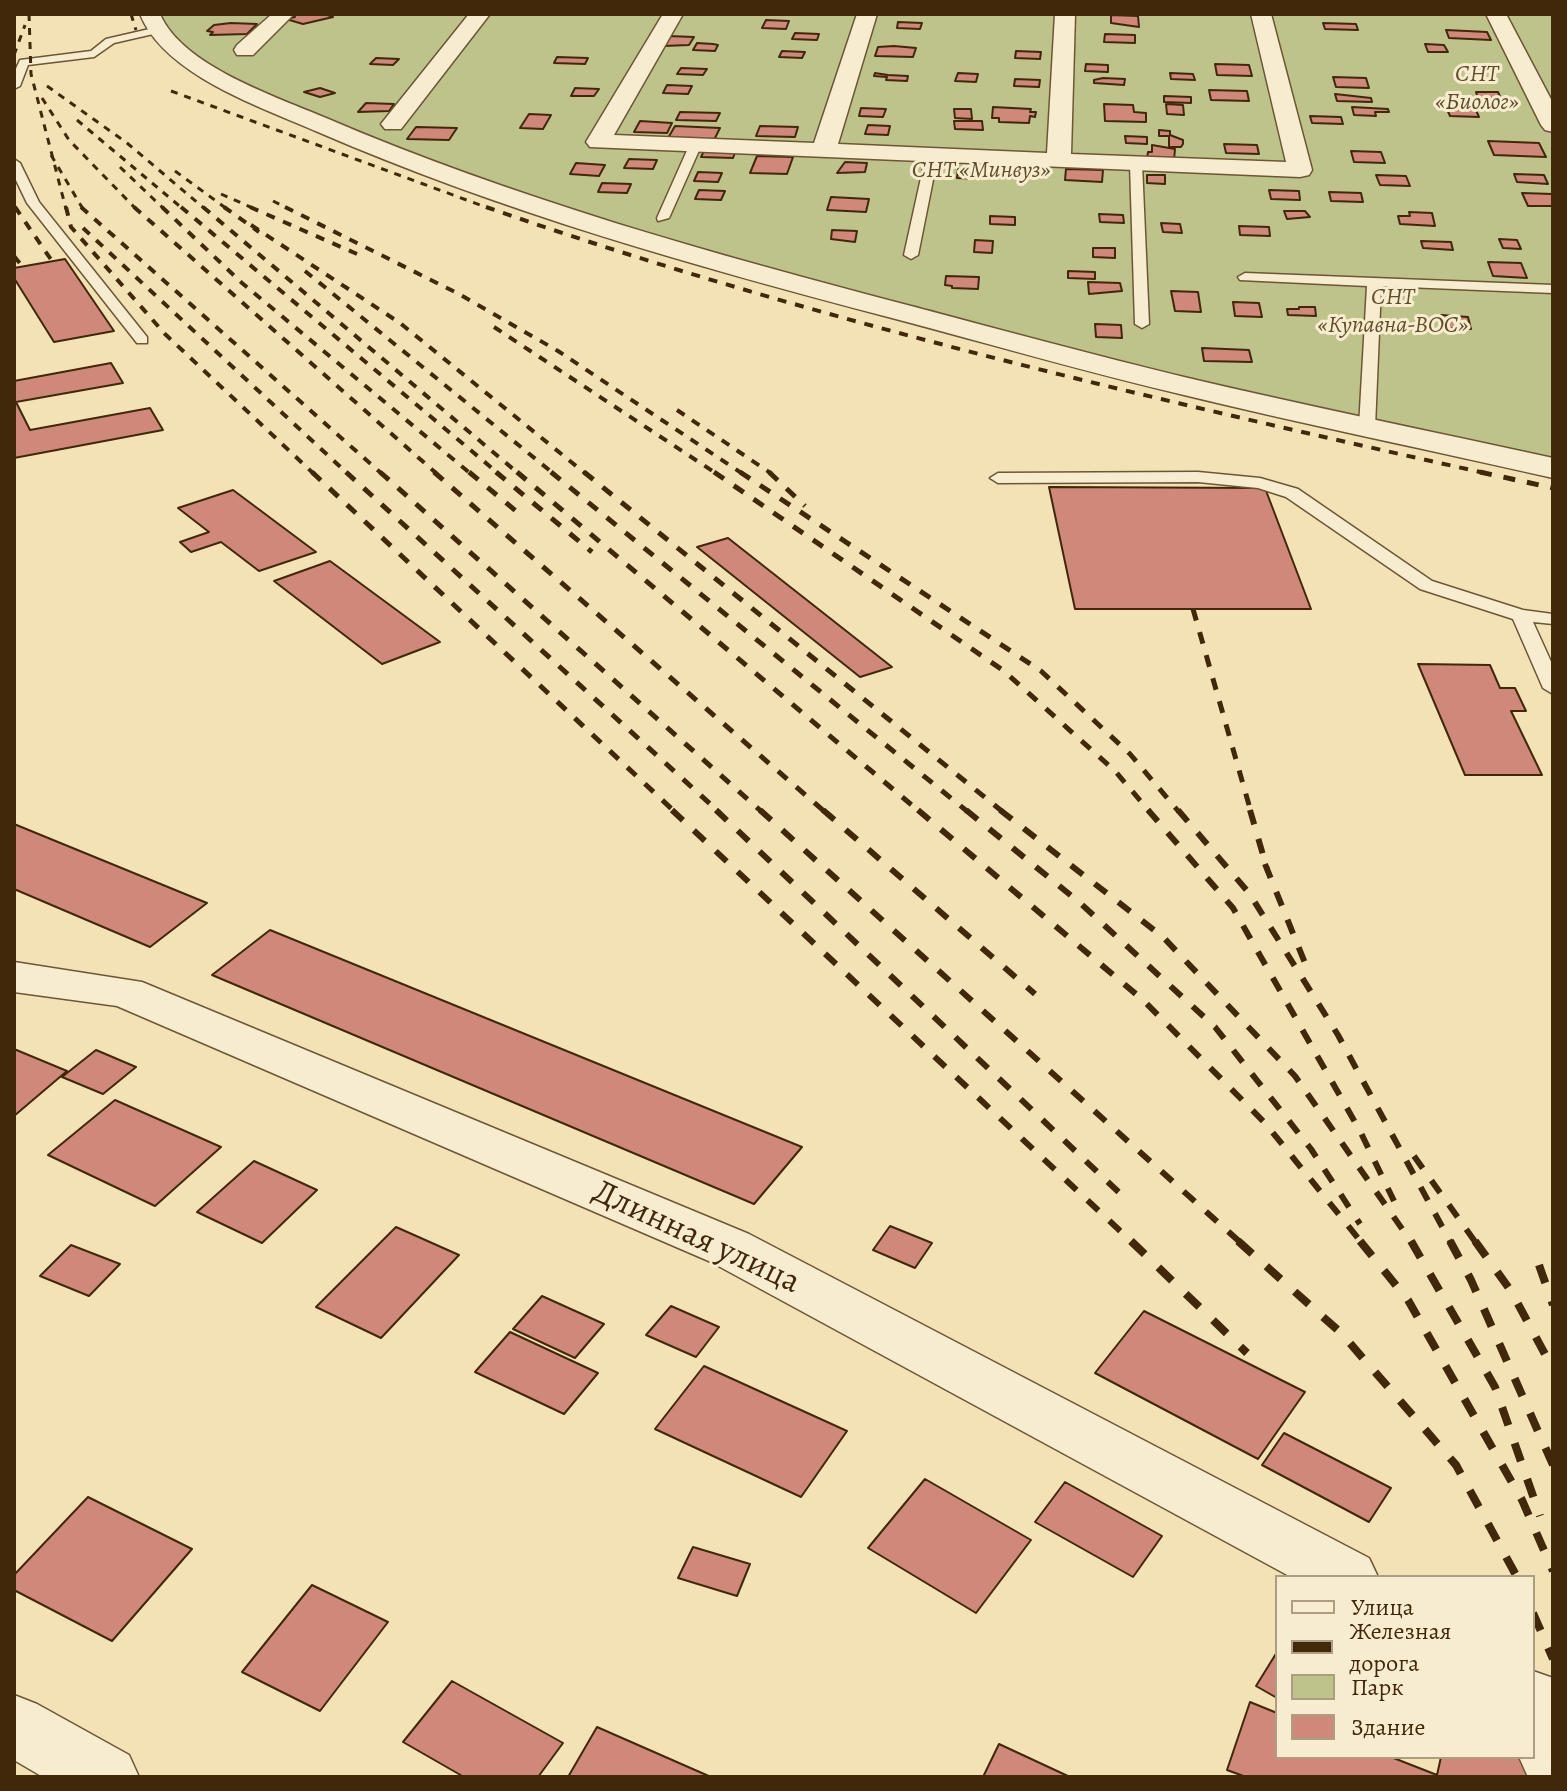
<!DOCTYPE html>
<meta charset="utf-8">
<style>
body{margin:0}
#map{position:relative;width:1567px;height:1791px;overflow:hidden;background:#f2e2b5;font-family:Alegreya,serif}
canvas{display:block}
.frame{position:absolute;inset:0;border:16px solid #41280b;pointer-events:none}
.legend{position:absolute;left:1275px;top:1575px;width:260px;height:184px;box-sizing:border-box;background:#f7eccf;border:2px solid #ae9e81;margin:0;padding:10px 14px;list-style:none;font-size:24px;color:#41280b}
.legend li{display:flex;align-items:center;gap:16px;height:40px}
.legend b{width:40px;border:2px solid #ae9e81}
</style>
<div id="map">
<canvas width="1567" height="1791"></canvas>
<div class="frame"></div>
<ul class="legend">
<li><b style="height:10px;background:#f7eccf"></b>Улица</li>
<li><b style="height:10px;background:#41280b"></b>Железная дорога</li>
<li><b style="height:22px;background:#bec28b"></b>Парк</li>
<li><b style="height:22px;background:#cf887a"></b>Здание</li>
</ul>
</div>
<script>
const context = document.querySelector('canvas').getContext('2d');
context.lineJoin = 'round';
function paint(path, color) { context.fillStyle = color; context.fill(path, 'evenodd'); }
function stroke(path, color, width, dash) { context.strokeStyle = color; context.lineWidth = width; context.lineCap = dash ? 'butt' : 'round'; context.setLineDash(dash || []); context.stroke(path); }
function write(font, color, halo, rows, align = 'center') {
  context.font = font + ' Alegreya,serif'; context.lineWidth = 6; context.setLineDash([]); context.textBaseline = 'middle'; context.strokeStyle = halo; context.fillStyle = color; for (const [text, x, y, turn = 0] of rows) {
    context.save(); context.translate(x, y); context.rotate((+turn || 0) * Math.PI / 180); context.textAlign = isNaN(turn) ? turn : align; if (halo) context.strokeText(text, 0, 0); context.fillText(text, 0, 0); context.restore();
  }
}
const green = new Path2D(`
 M150 14H1553V468L751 274 365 146 181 56Z`);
const building = new Path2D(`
 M325 14 333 17 303 24 286 19 295 17 289 15 292 14Z
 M1111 15 1138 16 1139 27 1111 23Z
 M766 20 789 21 786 29 762 28Z
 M898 22 922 23 920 29 897 28Z
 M231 23 257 24 247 34 210 35 213 32 207 31 214 25Z
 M1323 23 1356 24 1358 30 1325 29Z
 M1446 30 1487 32 1491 40 1449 38Z
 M795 33 819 34 817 40 792 39Z
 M1105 34 1135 35V43L1104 42Z
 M668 36 694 37 689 45 663 46Z
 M697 43 713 44 718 45 715 51 693 50Z
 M1425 44 1444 45 1448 52H1428Z
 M894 46 916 48 913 57 875 56 878 47Z
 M782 51 805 52 802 58 779 57Z
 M1016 51 1041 52 1040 59 1015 58Z
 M557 57 588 58 585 64 554 63Z
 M376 58 399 59 393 65 370 64Z
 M1086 64 1108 65V72L1085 71Z
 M1215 64 1249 65 1252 76 1217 75Z
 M681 68 707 69 703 75 677 74Z
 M875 73 888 75 908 76 907 81 886 80 887 77 874 76Z
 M958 73 978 74 976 82 955 81Z
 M1170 73 1193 74 1195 80 1171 79Z
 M1333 77 1366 78 1369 88 1336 87Z
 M1103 78 1125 79 1124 85 1094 83V80Z
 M1015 79 1040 80 1039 87 1014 86Z
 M667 85 692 86 688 94 663 93Z
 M320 88 335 93 320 97 304 92Z
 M575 88 599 89 594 96H571Z
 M1209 90 1247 91 1249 101 1211 100Z
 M1476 92H1498L1501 99 1478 98Z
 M1335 94 1371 98 1372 102 1337 101Z
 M1164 96 1191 97V103L1164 102Z
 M366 103 394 104 389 111 358 112Z
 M1104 104 1133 105 1134 112 1146 113V122L1105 121Z
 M1166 104 1183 105 1184 115 1167 114Z
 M993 107 1031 109 1030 112H1036L1035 117 1030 116 1029 123 999 122V118H992Z
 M1352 107 1388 109 1389 112H1375L1376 116 1354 115Z
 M1446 107 1475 108 1479 117 1450 116Z
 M861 108 886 109 883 117 859 116Z
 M954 109H971L972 119 955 118Z
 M680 112 720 113 716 121 676 120Z
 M529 114 551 115 543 129 520 128Z
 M1310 116 1341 117 1343 124 1312 123Z
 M640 121 672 123 667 133 634 132Z
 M954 121H982L983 130 955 129Z
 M868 125 890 126 888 135 865 134Z
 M675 126 720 128 714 140 668 138Z
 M760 126 798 127 795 137 756 136Z
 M416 127 457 128 449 140 407 139Z
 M1159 130 1170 131V135L1183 140V144L1181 147H1169V136H1159Z
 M1125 136 1147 137V144L1126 143Z
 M1488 141 1539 143 1546 157 1494 155Z
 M1224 144 1257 145 1259 154 1226 153Z
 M1152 145 1175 149 1174 160 1147 159 1148 152H1152Z
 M705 149 736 150 733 158 701 157Z
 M1351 151 1381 152 1385 163 1354 162Z
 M757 156 793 157 787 174 750 173Z
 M629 159 657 160 653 169 624 168Z
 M845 162 867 163 865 172 837 173Z
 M576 163 605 165 599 176 570 174Z
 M958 169 986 170 985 179 957 178Z
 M1066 169 1103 170 1102 182 1065 180Z
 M698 172 722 173 718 182 694 181Z
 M1514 174 1544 175 1548 184 1517 182Z
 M1147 175H1165V184L1147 183Z
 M1376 175 1406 176 1410 186 1380 185Z
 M602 183 631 184 627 193 598 192Z
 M699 190 725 191 721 200 695 199Z
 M1269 190 1299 191 1300 200 1271 199Z
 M1329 192 1361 193 1363 202 1331 201Z
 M1522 193 1552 194 1553 206H1528Z
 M831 197 869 199 866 212 827 210Z
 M1284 211H1305L1310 217 1287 219Z
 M1409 212 1432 213 1435 226 1400 224 1398 216H1410Z
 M1099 214 1123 215 1124 223 1100 222Z
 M990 216 1015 217V225L990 224Z
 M1161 223 1180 224 1182 233 1163 232Z
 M1239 226 1269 227 1270 236 1240 235Z
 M832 230 857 231 855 242 831 239Z
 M1499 239 1517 240 1521 249 1503 248Z
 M975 240 993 241 992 253 974 252Z
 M1421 241 1451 242 1453 250 1423 248Z
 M1093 248H1115V258L1093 257Z
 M65 259 114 331 54 342 14 278V268Z
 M1488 262 1521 263 1527 278 1493 276Z
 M1068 271 1095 272V279L1068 278Z
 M946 276 979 277 978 289 952 288V286L945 285Z
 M1088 282 1120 283 1122 291 1089 294Z
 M1171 291 1198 292 1201 312 1175 311Z
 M1233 302 1259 303 1262 317 1235 316Z
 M1299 307H1315L1316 316 1288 315 1287 309H1299Z
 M1441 315 1468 317 1471 329 1443 328Z
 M1095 324 1121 325 1122 338 1096 337Z
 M1202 348 1249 350 1252 362 1204 361Z
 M111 363 123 383 16 402 30 430 150 408 163 430 14 458V381Z
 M1049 487 1265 488 1311 609H1075Z
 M233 490 316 552 259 571 221 542 191 552 180 542 209 532 178 508Z
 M728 538 892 667 860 677 697 547Z
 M330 561 440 642 382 664 274 581Z
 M1418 664 1490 665 1500 688H1515L1526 711H1511L1542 775H1465Z
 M14 824 207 903 150 947 14 889Z
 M270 930 802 1147 754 1204 212 975Z
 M14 1049 67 1071 14 1116Z
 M96 1050 136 1067 103 1094 62 1077Z
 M115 1100 221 1147 155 1206 48 1155Z
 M254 1161 317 1190 262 1243 197 1212Z
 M890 1226 932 1243 915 1268 873 1250Z
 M396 1227 459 1255 381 1338 316 1307Z
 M71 1245 120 1264 89 1296 40 1276Z
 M542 1296 604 1324 575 1358 513 1329Z
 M671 1306 719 1327 696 1357 646 1335Z
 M1144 1311 1305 1392 1258 1459 1095 1373Z
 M510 1332 598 1373 564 1414 475 1372Z
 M704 1366 847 1431 801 1497 655 1429Z
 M1284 1433 1391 1488 1369 1522 1262 1465Z
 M925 1479 1031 1540 976 1613 868 1548Z
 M1065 1482 1162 1536 1133 1577 1035 1522Z
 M88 1497 192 1549 112 1641 14 1590V1575Z
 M693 1547 750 1564 737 1596 678 1578Z
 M312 1585 388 1622 320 1711 242 1672Z
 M1277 1652V1698L1256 1686Z
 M452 1681 563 1743 538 1777H464L403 1742Z
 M1250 1702 1277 1713V1757H1391L1437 1775 1441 1757H1532L1528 1777H1246L1227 1770Z
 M597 1727 711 1777H568Z
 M999 1744 1070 1777H983Z`);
const lane = new Path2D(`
 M158 27 163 30 162 32 114 43 94 57 28 65 20 86 14 89V73L20 60 91 51 106 39Z
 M695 142 701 146 669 218 658 221 657 218 689 146Z
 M932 151 938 155 918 255 911 259 904 255 926 155Z
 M14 159 20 163 39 202 147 337V343H137L27 203 14 176Z
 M1136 160 1142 164 1149 324 1142 328 1135 324 1130 164Z
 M1245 273 1553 285V293L1381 286 1375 427 1367 432 1359 427 1367 286 1240 280 1238 277Z
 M1198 472 1260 478 1298 489 1432 581 1523 610 1553 614V624L1533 622 1553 666V694L1543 688 1513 619 1420 589 1286 497 1258 488 1198 482 998 483 990 478 998 473Z`);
const street = new Path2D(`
 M140 14H160C182 66 277 97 326 118 515 199 713 254 911 306 1002 330 1093 355 1184 377 1306 406 1430 431 1553 458V478C1430 450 1307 425 1184 395 1086 372 990 344 892 318 697 267 503 212 318 132 261 107 164 75 140 14Z
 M272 14H294L253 55H237L234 50 237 45Z
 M469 14H490L401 129H385L381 124Z
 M663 14H683L614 135 814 143 857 14H877L838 144 1047 153 1055 14H1075L1071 154 1286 162 1251 14H1271L1312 170 1309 175 1300 177 590 147 586 142Z
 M1486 14H1506L1553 103V132L1545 130 1541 125Z
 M14 962 142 982 749 1234 1369 1558 1378 1577H1291L711 1262 117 1006 14 992Z
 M1533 1671 1553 1678V1777H1528L1519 1757H1533Z
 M14 1695 37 1704 129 1755 139 1777H43L14 1760Z`);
const railFar4 = new Path2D(`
 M29 14 31 74 66 209
 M131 14 136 30
 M14 55 25 25
 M47 86 127 143 205 209
 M171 91 491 209
 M42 98 69 140 136 209
 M77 120 183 209
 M51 155 83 209
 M120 167 164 209
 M175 171 227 209
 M221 194 255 209
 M273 201 289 209
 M14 206 16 209`);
const railFar3 = new Path2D(`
 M15 207 52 261
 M66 207 71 227 165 334 314 474
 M81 207 382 474
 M134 207 437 474
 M162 207 242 283 471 474
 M181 207 499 474
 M203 207 519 474
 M224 207 259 232
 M250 207 357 254
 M285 207 459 294 558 351 743 474
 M486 207C812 321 1152 399 1489 474
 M251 225 400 323 586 474
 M83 228 348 474
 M14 256 22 266
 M305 271 554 474
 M494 327 717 474
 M677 410 772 474`);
const railFar2 = new Path2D(`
 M312 472 675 812
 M346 472 719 812
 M380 472 762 812
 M434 472 825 812
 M469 472 522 516
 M496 472 592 552
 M517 472 920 812
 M551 472 968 812
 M584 472 1003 812
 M714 472 1004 671 1115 771 1150 812
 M740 472 1041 671 1130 754 1179 812
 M769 472 805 506
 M1480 472 1553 488
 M1193 609 1251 812`);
const railFar1 = new Path2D(`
 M672 810 1133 1243
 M716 810 1128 1201
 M760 810 1241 1243
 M823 810 1035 994
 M918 810 1143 1000 1265 1123 1362 1243
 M966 810 1079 902 1215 1027 1311 1149 1360 1224
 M1000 810 1163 937 1295 1076 1412 1243
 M1148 810 1233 908 1360 1131 1394 1201
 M1178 810 1249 893 1338 1035 1451 1243
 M1250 810 1268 872
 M1265 864 1307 968
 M1414 1156 1476 1243`);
const rail = new Path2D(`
 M1131 1241 1247 1353
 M1238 1241 1341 1333 1456 1465 1517 1577
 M1360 1241 1408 1300 1522 1500 1553 1571
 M1411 1241 1495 1387 1540 1516
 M1450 1241 1471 1280 1553 1465
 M1475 1241 1511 1291 1553 1369
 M1539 1265 1553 1305
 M1533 1613 1553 1659`);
const farParknames = [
 ["СНТ",1477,75],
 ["«Биолог»",1477,103],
 ["СНТ «Минвуз»",981,171],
 ["СНТ",1393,298],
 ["«Купавна-ВОС»",1393,326]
];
const nearStreetnames = [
 ["Длинная улица",696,1238,25]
];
paint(green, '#bec28b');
paint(building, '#cf887a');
stroke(building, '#41280b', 2);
stroke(lane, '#6d5636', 3);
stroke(street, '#6d5636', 3);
paint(lane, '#f7eccf');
paint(street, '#f7eccf');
stroke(railFar4, '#41280b', 3, [7, 7]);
stroke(railFar3, '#41280b', 4, [9, 9]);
stroke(railFar2, '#41280b', 5, [12, 12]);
stroke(railFar1, '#41280b', 6, [15, 15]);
stroke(rail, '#41280b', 8, [19, 19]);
write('italic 24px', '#604e2b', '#f7eccf', farParknames);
write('34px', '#41280b', '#f7eccf', nearStreetnames);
</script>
